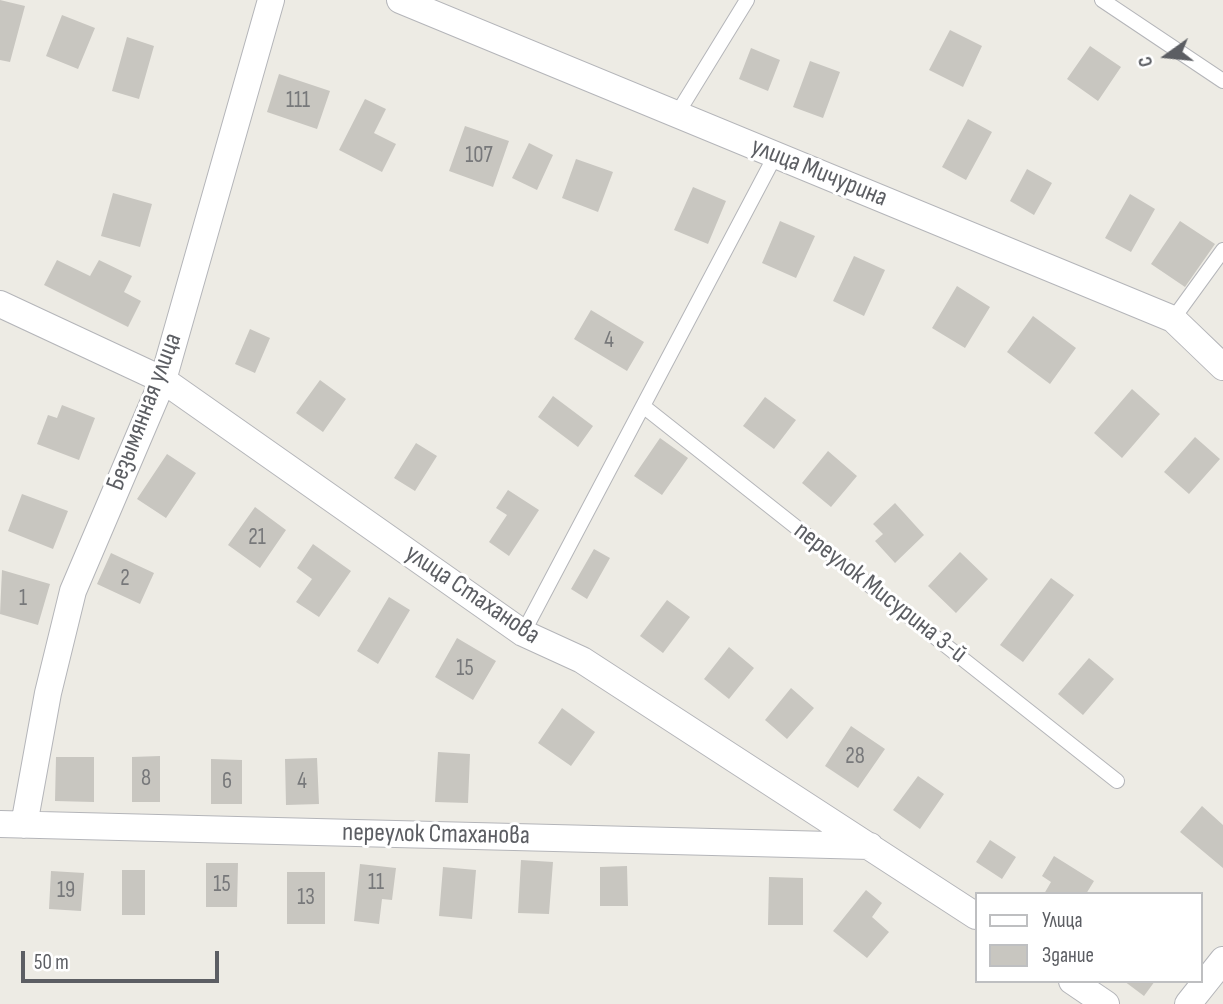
<!DOCTYPE html>
<meta charset="utf-8">
<style>
body{margin:0}
#map{position:relative;width:1223px;height:1004px;overflow:hidden;background:#edebe4;font-family:"Sofia Sans Condensed",sans-serif}
canvas{display:block}
.legend{position:absolute;left:975px;top:892px;width:228px;height:91px;box-sizing:border-box;background:#fff;border:2px solid #bebfc1;margin:0;padding:9px 12px;list-style:none;font-size:21px;color:#5c5e63}
.legend li{display:flex;align-items:center;gap:14px;height:35px}
.legend b{width:35px;border:2px solid #bebfc1}
.north{position:absolute;left:1132px;top:21px;width:70px;height:70px;-webkit-text-stroke:5px #fff;paint-order:stroke;rotate:255deg;font-size:19px;font-weight:700;line-height:28px;text-align:center;color:#5c5e63}
.north::after{content:'';display:block;margin:auto;width:24px;height:32px;background:#5c5e63;clip-path:polygon(50% 0,100% 100%,50% 72%,0 100%)}
.scale{position:absolute;left:21px;top:951px;width:198px;height:32px;box-sizing:border-box;border:4px solid #5c5e63;border-top:0;padding-left:9px;font-size:21px;line-height:24px;white-space:nowrap;color:#5c5e63;-webkit-text-stroke:5px #fff;paint-order:stroke}
</style>
<div id="map">
<canvas width="1223" height="1004"></canvas>
<ul class="legend">
<li><b style="height:9px;background:#fff"></b>Улица</li>
<li><b style="height:19px;background:#c8c6c0"></b>Здание</li>
</ul>
<div class="north">С</div>
<div class="scale">50 m</div>
</div>
<script>
const context = document.querySelector('canvas').getContext('2d');
context.lineJoin = 'round';
function paint(path, color) { context.fillStyle = color; context.fill(path, 'evenodd'); }
function stroke(path, color, width, dash) { context.strokeStyle = color; context.lineWidth = width; context.lineCap = dash ? 'butt' : 'round'; context.setLineDash(dash || []); context.stroke(path); }
function write(font, color, halo, rows, align = 'center') {
  context.font = font + ' "Sofia Sans Condensed",sans-serif'; context.lineWidth = 6; context.setLineDash([]); context.textBaseline = 'middle'; context.strokeStyle = halo; context.fillStyle = color; for (const [text, x, y, turn = 0] of rows) {
    context.save(); context.translate(x, y); context.rotate((+turn || 0) * Math.PI / 180); context.textAlign = isNaN(turn) ? turn : align; if (halo) context.strokeText(text, 0, 0); context.fillText(text, 0, 0); context.restore();
  }
}
const building = new Path2D(`
 M0 0 25 6 10 62 0 60Z
 M62 15 95 28 78 69 46 56Z
 M950 30 982 46 963 87 929 70Z
 M127 37 154 46 139 99 112 91Z
 M1090 46 1121 67 1098 101 1067 79Z
 M751 48 780 60 768 91 739 79Z
 M810 61 840 72 823 118 793 107Z
 M279 74 330 91 317 129 267 112Z
 M365 99 386 109 374 133 396 144 382 172 339 150Z
 M968 119 992 132 966 180 942 167Z
 M465 126 509 141 493 187 449 171Z
 M529 143 553 155 537 190 512 178Z
 M576 159 613 172 598 212 562 198Z
 M1027 169 1052 183 1034 215 1010 201Z
 M693 187 726 201 708 244 674 230Z
 M113 193 152 204 140 247 101 236Z
 M1130 194 1155 209 1131 252 1105 238Z
 M780 221 815 236 796 278 762 263Z
 M1180 221 1215 244 1185 287 1151 264Z
 M854 256 885 270 864 316 833 301Z
 M57 260 90 276 99 260 132 276 124 292 141 301 128 327 44 285Z
 M957 286 990 307 965 348 932 328Z
 M591 310 644 342 627 371 574 339Z
 M1033 316 1076 348 1050 384 1007 352Z
 M250 329 270 338 255 373 235 364Z
 M320 380 346 399 323 432 296 413Z
 M1132 389 1160 414 1122 458 1094 433Z
 M553 396 593 426 578 447 538 417Z
 M765 397 796 420 774 449 743 426Z
 M62 405 95 418 79 460 37 444 48 415 57 418Z
 M1195 437 1220 459 1189 494 1164 472Z
 M660 438 688 458 662 495 634 476Z
 M416 443 437 456 415 491 394 478Z
 M828 451 857 476 831 507 802 483Z
 M167 454 196 473 166 518 137 499Z
 M508 490 539 510 509 556 489 542 507 515 496 508Z
 M22 494 68 511 53 549 8 531Z
 M895 503 924 535 895 563 875 541 883 534 873 524Z
 M255 507 286 530 260 568 228 545Z
 M313 544 351 571 319 617 296 602 312 579 297 568Z
 M594 549 610 558 587 599 571 589Z
 M960 552 988 579 956 613 928 586Z
 M111 553 154 573 140 604 97 584Z
 M2 570 50 584 38 625 0 614Z
 M1051 578 1074 595 1023 662 1000 645Z
 M389 597 410 610 378 664 357 651Z
 M667 600 690 617 663 653 640 636Z
 M457 638 496 661 473 700 435 677Z
 M729 647 754 668 729 699 704 679Z
 M1089 658 1114 679 1083 715 1058 694Z
 M791 688 814 708 787 739 765 720Z
 M562 708 595 732 571 766 538 743Z
 M851 726 885 749 858 788 825 766Z
 M438 752 470 754 468 803 435 802Z
 M160 756V802H132V757Z
 M56 757H94V802L55 801Z
 M317 758 319 804 286 805 285 759Z
 M211 759 242 760V804H211Z
 M918 776 944 794 920 829 893 810Z
 M1202 806 1223 825V868L1180 832Z
 M990 840 1016 857 1002 879 976 862Z
 M1054 856 1094 881 1086 894H1044L1051 882 1042 876Z
 M521 860 553 862 549 914 518 913Z
 M206 863H238L237 907H206Z
 M360 864 396 868 392 900 382 899 379 924 354 921Z
 M627 866 628 906H600V867Z
 M443 867 476 870 472 919 439 916Z
 M122 870H145V915H122Z
 M51 871 84 873 81 911 49 909Z
 M287 872H325V924H287Z
 M769 877 803 878V925H768Z
 M866 890 882 903 872 917 889 932 867 958 833 931Z
 M1124 981H1155L1144 996Z`);
const lane = new Path2D(`
 M1102 0 1223 81
 M677 114 747 0
 M1173 319 1223 250
 M643 406 1117 781
 M523 633 775 156`);
const street = new Path2D(`
 M400 0 1173 319 1223 367
 M0 304 163 380 523 633 582 660 976 916
 M0 824 870 846
 M24 825 48 693 73 591 163 380 271 0
 M1072 981 1106 1004
 M1188 1004 1223 960`);
const numberNames = [
 ["111",298,101],
 ["107",479,156],
 ["4",609,341],
 ["21",257,538],
 ["2",125,579],
 ["1",23,599],
 ["15",465,669],
 ["28",855,757],
 ["8",146,779],
 ["6",227,782],
 ["4",302,782],
 ["11",376,883],
 ["15",222,885],
 ["19",66,891],
 ["13",306,898]
];
const streetNames = [
 ["улица Мичурина",819,173,22],
 ["Безымянная улица",145,412,-69],
 ["переулок Мисурина 3-й",880,593,38],
 ["улица Стаханова",472,595,34],
 ["переулок Стаханова",436,835,1]
];
paint(building, '#c8c6c0');
stroke(lane, '#b4b5b9', 16);
stroke(street, '#b4b5b9', 28);
stroke(lane, '#fff', 14);
stroke(street, '#fff', 26);
write('23px', '#77787a', null, numberNames);
write('26px', '#5c5e63', '#fff', streetNames);
</script>
